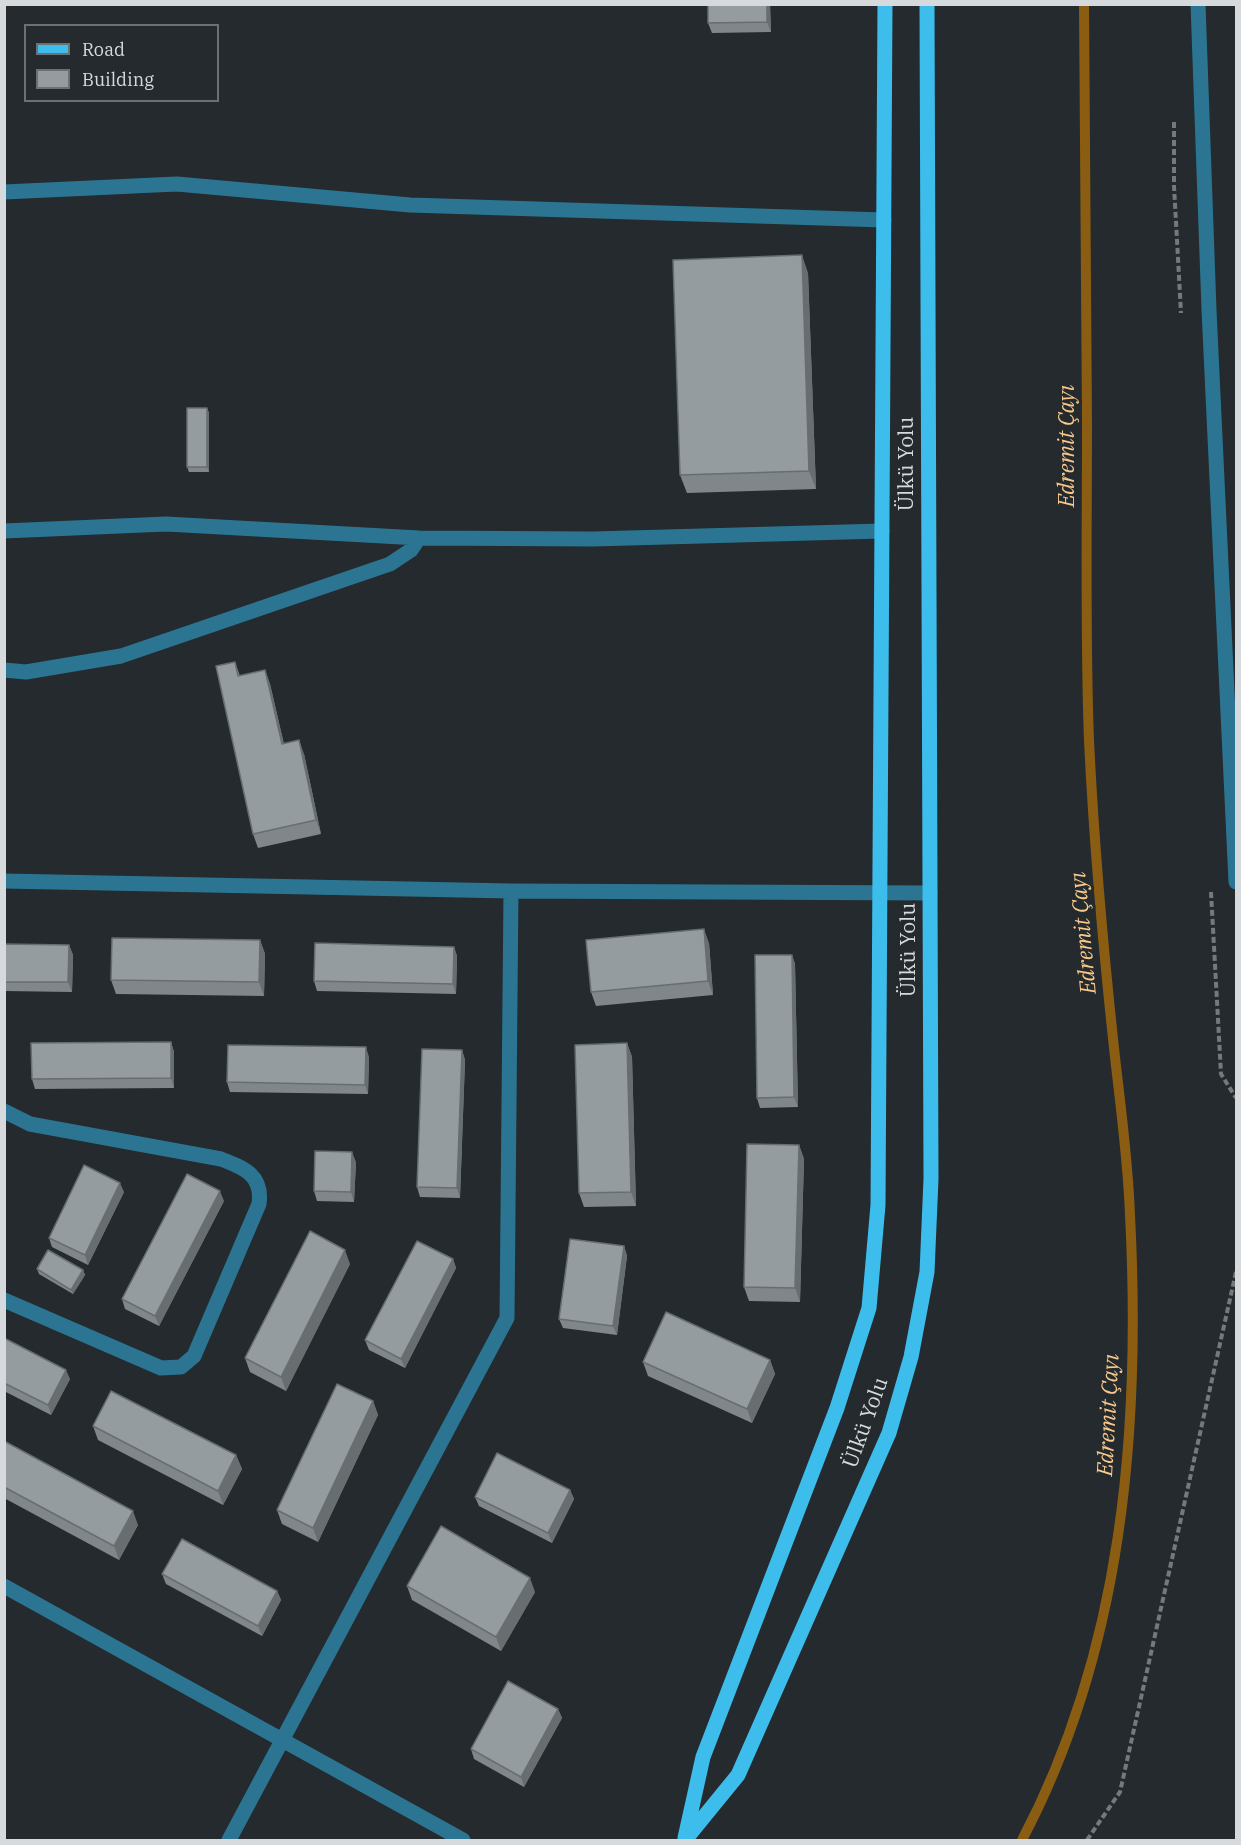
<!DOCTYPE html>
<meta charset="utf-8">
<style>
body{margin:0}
#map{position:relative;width:1241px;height:1845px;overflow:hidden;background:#242a2d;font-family:"IBM Plex Serif",serif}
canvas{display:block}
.frame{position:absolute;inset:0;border:6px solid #d7dadc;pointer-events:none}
.legend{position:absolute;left:24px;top:24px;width:195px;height:78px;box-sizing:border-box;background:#242a2d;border:2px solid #6c7073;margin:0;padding:8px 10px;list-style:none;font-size:18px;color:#d7dadc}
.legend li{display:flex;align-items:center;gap:12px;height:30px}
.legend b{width:30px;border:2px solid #6c7073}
</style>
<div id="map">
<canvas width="1241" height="1845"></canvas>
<div class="frame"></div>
<ul class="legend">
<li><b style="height:8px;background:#3dbdec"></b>Road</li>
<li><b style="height:16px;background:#959ca0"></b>Building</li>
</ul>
</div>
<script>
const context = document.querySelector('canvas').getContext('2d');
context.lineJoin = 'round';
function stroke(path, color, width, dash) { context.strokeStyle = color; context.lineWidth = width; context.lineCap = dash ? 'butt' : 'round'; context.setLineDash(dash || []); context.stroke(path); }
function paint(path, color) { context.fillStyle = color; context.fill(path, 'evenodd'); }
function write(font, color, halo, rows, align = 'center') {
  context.font = font + ' "IBM Plex Serif",serif'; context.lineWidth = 6; context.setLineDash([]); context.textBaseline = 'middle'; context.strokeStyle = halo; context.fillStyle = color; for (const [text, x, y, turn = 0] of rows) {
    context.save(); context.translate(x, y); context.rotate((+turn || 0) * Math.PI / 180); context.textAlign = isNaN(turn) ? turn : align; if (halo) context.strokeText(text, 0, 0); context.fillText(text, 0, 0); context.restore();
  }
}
const stream = new Path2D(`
 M1022 1840C1123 1649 1141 1428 1130 1215 1128 1158 1120 1103 1114 1048 1103 946 1094 843 1089 741 1085 635 1087 530 1087 424 1087 284 1086 144 1084 4`);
const path = new Path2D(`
 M1174 122V186L1181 313
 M1211 892 1221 1074 1236 1098
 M1087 1840 1120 1792 1236 1272`);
const minor = new Path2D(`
 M1198 4 1209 310 1236 882
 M4 192 177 184 410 205 884 220
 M4 531 166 524 419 538 593 539 882 531
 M4 670 26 672 121 656 390 564 411 550 419 538
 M4 881 511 891 930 893
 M4 1111 30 1124 221 1159C244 1168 263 1175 259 1204L194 1356 181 1367 161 1368 4 1300
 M4 1586 463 1840
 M229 1840 507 1318 511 891`);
const major = new Path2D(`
 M685 1838 703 1757 837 1408 869 1308 878 1205 885 4
 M685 1840 738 1775 889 1433 911 1357 927 1272 931 1179 927 4`);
const wall = new Path2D(`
 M708 4H770L771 32 712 33 708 23Z
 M808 273 816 489 687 493 680 475Z
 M207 408 209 413V472H189L187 467Z
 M235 662 240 676 265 670 270 684 284 744 304 754 321 834 258 848 253 834Z
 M260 940 265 954 264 996 116 994 111 980Z
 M709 943 713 995 596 1006 591 992Z
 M4 944 69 945 73 955 72 992 4 991Z
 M454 947 457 956 456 994 317 991 314 981Z
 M792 955 795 964 798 1107 760 1108 757 1098Z
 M171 1042 174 1052V1088L35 1089 32 1079Z
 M627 1043 632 1057 636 1206 584 1207 579 1193Z
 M462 1050 465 1060 460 1198 420 1197 417 1187Z
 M369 1057 368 1094 230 1092 227 1082Z
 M799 1145 804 1159 800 1302 749 1301 744 1287Z
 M356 1162 354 1202 317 1201 314 1191Z
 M124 1192 88 1265 52 1247 49 1238Z
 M224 1201 159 1326 125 1309 122 1299Z
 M624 1246 627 1256 617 1335 563 1328 559 1319Z
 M453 1259 456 1268 405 1368 369 1350 365 1340Z
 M350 1264 286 1391 250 1372 245 1358Z
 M37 1269 83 1270 85 1275 73 1294 39 1274Z
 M4 1338 70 1379 51 1415 4 1391Z
 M770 1360 775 1374 752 1423 648 1376 643 1362Z
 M373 1401 378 1415 318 1542 282 1524 277 1510Z
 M93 1426 236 1455 242 1469 223 1505 98 1440Z
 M4 1441 138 1525 119 1560 4 1498Z
 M570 1490 574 1499 552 1543 479 1506 475 1497Z
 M162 1574 277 1591 281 1600 262 1636 166 1584Z
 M407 1586 535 1592 501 1651 412 1600Z
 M558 1709 562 1718 524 1787 474 1759 471 1749Z`);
const shadedWall = new Path2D(`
 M767 4H770L771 32 767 22Z
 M802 255 808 273 816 489 809 471Z
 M207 408 209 413V472L207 467Z
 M265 670 270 684 287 758 282 744Z
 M299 740 304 754 321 834 316 820Z
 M704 929 709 943 713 995 708 981Z
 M260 940 265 954 264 996 259 982Z
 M69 945 73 955 72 992 68 982Z
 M454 947 457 956 456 994 453 984Z
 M792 955 795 964 798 1107 794 1097Z
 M171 1042 174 1052V1088L171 1078Z
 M627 1043 632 1057 636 1206 631 1192Z
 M366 1047 369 1057 368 1094 365 1085Z
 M462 1050 465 1060 460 1198 457 1188Z
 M799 1145 804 1159 800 1302 795 1288Z
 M352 1152 356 1162 354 1202 351 1192Z
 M120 1183 124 1192 88 1265 85 1255Z
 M220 1191 224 1201 159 1326 155 1316Z
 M624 1246 627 1256 617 1335 613 1326Z
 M345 1250 350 1264 286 1391 281 1377Z
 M453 1259 456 1268 405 1368 401 1359Z
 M83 1270 85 1275 73 1294 71 1290Z
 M770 1360 775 1374 752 1423 747 1409Z
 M66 1370 70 1379 51 1415 48 1405Z
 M373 1401 378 1415 318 1542 313 1528Z
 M236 1455 242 1469 223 1505 218 1491Z
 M570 1490 574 1499 552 1543 548 1533Z
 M133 1511 138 1525 119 1560 114 1546Z
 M530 1578 535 1592 501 1651 496 1637Z
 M277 1591 281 1600 262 1636 258 1626Z
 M558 1709 562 1718 524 1787 521 1777Z`);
const building = new Path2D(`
 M708 4H767V22L708 23Z
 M802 255 809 471 680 475 673 260Z
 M187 408H207V467H187Z
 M235 662 238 676 265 670 282 744 299 740 316 820 253 834 216 666Z
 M704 929 708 981 591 992 586 940Z
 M112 938 260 940 259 982 111 980Z
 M315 943 454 947 453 984 314 981Z
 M4 944 69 945 68 982H4Z
 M755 955H792L794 1097 757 1098Z
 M171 1042V1078L32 1079 31 1043Z
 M627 1043 631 1192 579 1193 575 1045Z
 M228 1045 366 1047 365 1085 227 1082Z
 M422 1049 462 1050 457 1188 417 1187Z
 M747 1144 799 1145 795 1288 744 1287Z
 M315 1151 352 1152 351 1192 314 1191Z
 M84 1165 120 1183 85 1255 49 1238Z
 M187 1174 220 1191 155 1316 122 1299Z
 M310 1231 345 1250 281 1377 245 1358Z
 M570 1239 624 1246 613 1326 559 1319Z
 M417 1241 453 1259 401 1359 365 1340Z
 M48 1250 83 1270 71 1290 37 1269Z
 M666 1312 770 1360 747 1409 643 1362Z
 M4 1338 66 1370 48 1405 4 1383Z
 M337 1384 373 1401 313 1528 277 1510Z
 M111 1391 236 1455 218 1491 93 1426Z
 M4 1441 133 1511 114 1546 4 1487Z
 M497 1453 570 1490 548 1533 475 1497Z
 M441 1526 530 1578 496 1637 407 1586Z
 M182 1539 277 1591 258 1626 162 1574Z
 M508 1681 558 1709 521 1777 471 1749Z`);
const streetNames = [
 ["Ülkü Yolu",907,464,-90],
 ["Ülkü Yolu",909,950,-90],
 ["Ülkü Yolu",866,1423,-70]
];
const waterNames = [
 ["Edremit Çayı",1068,446,-90],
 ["Edremit Çayı",1084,933,-95],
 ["Edremit Çayı",1109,1415,-87]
];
stroke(stream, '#8a5d12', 10);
stroke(path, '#75797c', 4, [6, 3]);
stroke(minor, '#2b7592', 15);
stroke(major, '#3dbdec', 15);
paint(wall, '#80868a');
paint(shadedWall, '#686d70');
paint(building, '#959ca0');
stroke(building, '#686d70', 1.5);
write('21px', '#d7dadc', '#242a2d', streetNames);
write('italic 22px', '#f8c98b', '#242a2d', waterNames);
</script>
